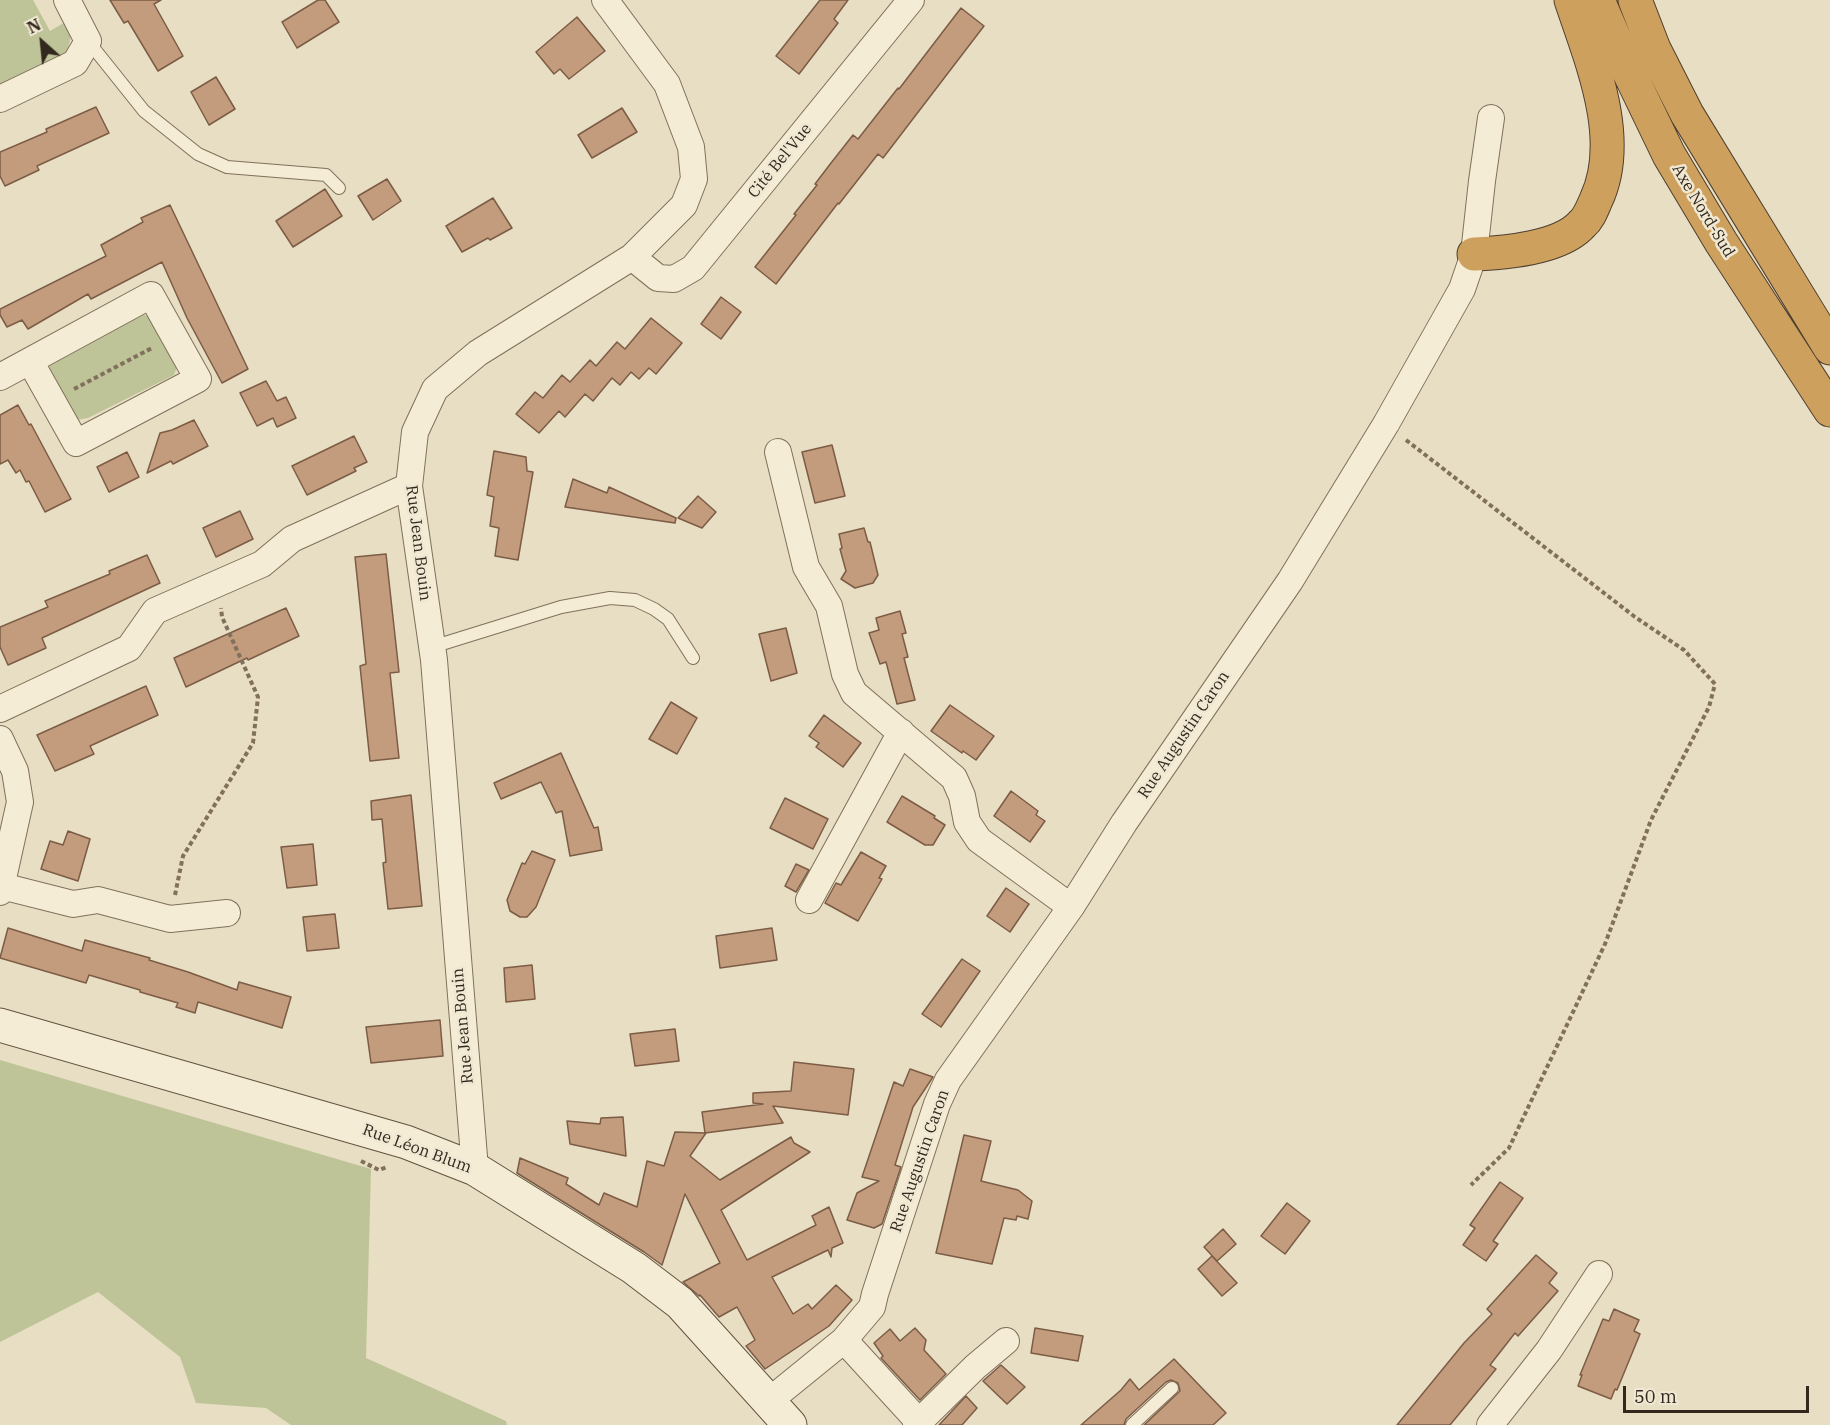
<!DOCTYPE html>
<meta charset="utf-8">
<style>
body{margin:0}
#map{position:relative;width:1830px;height:1425px;overflow:hidden;background:#e8dec3;font-family:"IBM Plex Serif",serif}
canvas{display:block}
.north{position:absolute;left:12px;top:12px;width:60px;height:60px;-webkit-text-stroke:4px #f0e8d2;paint-order:stroke;rotate:333deg;font-size:16px;font-weight:700;line-height:24px;text-align:center;color:#32281e}
.north::after{content:'';display:block;margin:auto;width:21px;height:27px;background:#32281e;clip-path:polygon(50% 0,100% 100%,50% 72%,0 100%)}
.scale{position:absolute;left:1623px;top:1386px;width:186px;height:27px;box-sizing:border-box;border:3px solid #32281e;border-top:0;padding-left:8px;font-size:18px;line-height:21px;white-space:nowrap;color:#32281e;-webkit-text-stroke:4px #f0e8d2;paint-order:stroke}
</style>
<div id="map">
<canvas width="1830" height="1425"></canvas>
<div class="north">N</div>
<div class="scale">50 m</div>
</div>
<script>
const context = document.querySelector('canvas').getContext('2d');
context.lineJoin = 'round';
function paint(path, color) { context.fillStyle = color; context.fill(path, 'evenodd'); }
function stroke(path, color, width, dash) { context.strokeStyle = color; context.lineWidth = width; context.lineCap = dash ? 'butt' : 'round'; context.setLineDash(dash || []); context.stroke(path); }
function write(font, color, halo, rows, align = 'center') {
  context.font = font + ' "IBM Plex Serif",serif'; context.lineWidth = 5; context.setLineDash([]); context.textBaseline = 'middle'; context.strokeStyle = halo; context.fillStyle = color; for (const [text, x, y, turn = 0] of rows) {
    context.save(); context.translate(x, y); context.rotate((+turn || 0) * Math.PI / 180); context.textAlign = isNaN(turn) ? turn : align; if (halo) context.strokeText(text, 0, 0); context.fillText(text, 0, 0); context.restore();
  }
}
const green = new Path2D(`
 M0 0H33L50 31 67 21C74 36 70 49 59 60L0 88Z
 M144 315 151 316 177 367 174 375 88 418 77 420 47 373 51 362 138 316Z
 M0 1060 371 1169 366 1358 506 1421 507 1425H291L266 1408 196 1403 180 1357 98 1292 0 1342Z`);
const building = new Path2D(`
 M110 0H161L154 4 183 56 158 71 128 21 124 23Z
 M318 0H325L339 22 297 48 282 22Z
 M820 0H848L834 19 838 23 799 74 776 56Z
 M961 8 984 26 883 158 878 154 839 204 838 203 776 284 755 267 796 215 794 214 817 185 815 184 831 163 853 135 858 139 898 88 899 89Z
 M577 17 605 51 569 79 560 69 554 74 536 52Z
 M216 77 235 109 209 125 191 92Z
 M96 107 109 133 37 166 39 170 5 186 0 176V152L47 132 46 129Z
 M622 108 637 132 592 158 578 135Z
 M387 179 401 201 373 220 358 196Z
 M325 189 342 216 293 247 276 221Z
 M493 198 512 228 490 240 488 238 462 252 446 226Z
 M170 205 248 369 222 383 187 318 162 262 91 299 88 294 28 329 22 320 7 327 0 315V309L106 256 101 245 143 222 141 218Z
 M721 297 741 312 721 339 701 324Z
 M651 318 682 343 656 374 649 368 639 379 631 372 620 385 612 378 593 401 585 394 565 417 559 411 539 433 516 414 535 392 543 398 562 375 570 382 590 360 596 366 617 342 625 349Z
 M266 381 277 401 286 397 296 418 277 427 273 418 257 426 240 393Z
 M18 405 29 425 31 424 71 499 45 512 29 481 26 482 20 470 16 473 8 460 0 464V415Z
 M194 420 208 446 173 464 171 461 147 473 160 433 172 430Z
 M354 436 367 462 354 468 356 471 307 495 292 466Z
 M832 445 845 496 815 503 802 452Z
 M494 451 526 457 527 471 533 472 518 560 495 556 499 528 490 526 494 497 487 495Z
 M127 452 139 477 109 492 97 467Z
 M573 479 607 493 609 487 676 518 675 523 565 507Z
 M698 496 716 512 702 528 678 518Z
 M240 511 253 539 216 557 203 528Z
 M864 528 868 542H870L878 575 873 583 855 588 841 579 846 571 840 549 842 548 839 534Z
 M386 554 399 672 390 673 399 758 370 761 360 666 366 664 355 557Z
 M147 555 160 583 42 638 46 648 8 665 0 647V627L48 607 45 601 110 574 109 571Z
 M286 608 299 636 248 660 247 658 186 687 174 658Z
 M900 611 906 633 902 634 908 657 904 658 915 700 897 704 886 662 880 664 869 633 879 630 876 618Z
 M786 628 797 673 771 681 759 634Z
 M146 686 158 715 90 746 94 754 55 771 37 735Z
 M671 702 697 718 677 754 649 739Z
 M950 705 994 736 976 760 963 751 962 753 931 731Z
 M824 715 861 743 843 767 816 747 819 743 809 736Z
 M561 753 594 828 598 827 602 850 570 856 562 811 556 813 541 782 501 799 494 783Z
 M1011 791 1038 811 1036 815 1045 821 1030 842 994 816Z
 M411 795 422 906 388 909 383 863 386 862 382 819 372 820 371 801Z
 M902 796 935 816 934 818 945 825 933 845H925L887 822Z
 M785 798 828 819 813 849 770 828Z
 M68 831 90 839 78 881 41 869 50 841 63 845Z
 M313 844 317 885 287 888 281 847Z
 M532 851 555 860 536 907 527 917H520L510 911 507 900 522 863 525 864Z
 M861 852 886 866 879 878 882 879 858 921 825 903 836 883 841 885Z
 M796 864 809 870 796 892 785 886Z
 M1006 888 1029 904 1010 932 987 916Z
 M335 914 339 948 307 951 303 917Z
 M8 928 82 951 85 940 150 958 149 960 188 972 237 990 239 982 291 997 282 1028 198 1002 195 1013 176 1007 178 1003 140 992V990L89 975 86 983 0 958Z
 M772 928 777 960 720 968 716 936Z
 M962 959 980 971 941 1027 922 1014Z
 M532 965 535 999 506 1002 504 968Z
 M440 1020 443 1056 371 1063 366 1027Z
 M675 1029 679 1061 635 1066 630 1034Z
 M794 1062 854 1069 848 1115 773 1106 783 1123 705 1133 702 1112 763 1104 753 1103V1093L791 1091Z
 M910 1069 933 1077 913 1107 895 1165 901 1167 882 1224 874 1228 847 1220 857 1193 879 1181 862 1177 894 1082 903 1086Z
 M623 1117 626 1156 570 1144 567 1121 600 1124 601 1118Z
 M675 1132 706 1133 690 1156 720 1180 791 1137 794 1143 810 1152 721 1210 747 1260 816 1225 812 1216 829 1207 843 1243 832 1248 831 1257 828 1250 772 1277 793 1314 808 1304 812 1309 836 1285 852 1300 829 1326 765 1369 746 1346 755 1340 737 1307 719 1317 700 1295 699 1296 683 1282 720 1263 685 1194 662 1265 644 1252 517 1173 520 1158 568 1178 566 1184 599 1205 604 1193 637 1207 647 1161 664 1166Z
 M964 1135 991 1141 981 1181 1018 1190 1032 1201 1028 1219 1017 1216 1016 1220 1004 1218 992 1264 936 1253Z
 M1500 1182 1523 1198 1493 1241 1498 1244 1486 1261 1463 1245 1475 1228 1470 1225Z
 M1287 1203 1310 1221 1285 1254 1261 1236Z
 M1223 1229 1236 1244 1217 1261 1204 1247Z
 M1536 1255 1557 1273 1549 1283 1558 1291 1518 1336 1515 1333 1490 1365 1496 1369 1450 1425H1397L1464 1343 1492 1314 1487 1309Z
 M1212 1256 1237 1283 1222 1296 1198 1269Z
 M1614 1309 1639 1320 1634 1331 1640 1334 1617 1390 1615 1389 1611 1399 1578 1386 1582 1375H1580L1603 1319 1609 1321Z
 M915 1328 926 1340 924 1350 946 1374 920 1400 881 1358 883 1356 874 1343 890 1329 900 1341Z
 M1035 1328 1083 1336 1078 1361 1031 1353Z
 M1174 1359 1226 1413 1213 1425H1144L1180 1391 1178 1383 1171 1380 1166 1382 1126 1419 1124 1425H1081L1121 1390 1130 1379 1139 1390Z
 M1001 1365 1025 1387 1007 1404 983 1381Z
 M966 1396 977 1408 962 1425H939Z`);
const path = new Path2D(`
 M74 389 152 348
 M1406 440 1635 617 1684 650 1715 684 1709 707 1651 820 1605 944 1509 1148 1471 1185
 M175 895 183 856 253 743 258 697 222 617 221 608
 M361 1161 379 1170 387 1167`);
const lane = new Path2D(`
 M88 41 144 111 198 154 227 167 326 175 339 188
 M432 647 561 607 610 598 635 600 654 609 668 619 693 658
 M1132 1425 1172 1388`);
const street = new Path2D(`
 M0 99 75 63 88 41 67 0
 M632 257 658 278 674 279 693 268 911 0
 M0 377 151 295 198 379 76 443 30 361
 M778 452 806 567 829 606 845 674 854 693 954 778 962 796 967 822 979 840 1071 907
 M0 709 129 648 155 611 262 564 292 539 409 486
 M0 739 15 771 20 802 0 892
 M2 886 73 904 98 900 170 919 227 913
 M809 900 901 732
 M475 1169 434 660 409 486 415 432 435 389 478 353 632 257 684 205 694 179 691 147 667 84 605 0
 M844 1340 919 1422 916 1425
 M769 1401 844 1340 872 1307 875 1294 937 1104 948 1080 1071 907 1124 823 1290 581 1386 424 1462 289 1474 254 1482 181 1491 118
 M919 1422 975 1367 1006 1341
 M1490 1425 1549 1350 1599 1274`);
const secondary = new Path2D(`
 M0 1025 406 1142 475 1169 634 1268 680 1303 790 1425`);
const highway = new Path2D(`
 M1598 0 1628 70 1669 155 1721 242 1830 410
 M1635 0 1654 49 1687 114 1830 348
 M1474 254C1504 253 1561 248 1582 224 1589 218 1592 209 1596 200 1625 139 1591 60 1571 0`);
const streetNames = [
 ["Cité Bel'Vue",780,161,-51],
 ["Axe Nord-Sud",1703,211,59],
 ["Rue Jean Bouin",418,543,83],
 ["Rue Augustin Caron",1184,735,-56],
 ["Rue Jean Bouin",463,1026,-95],
 ["Rue Léon Blum",417,1149,20],
 ["Rue Augustin Caron",920,1161,-71]
];
paint(green, '#bec498');
paint(building, '#c29c7d');
stroke(building, '#7c5c45', 1.5);
stroke(lane, '#80705c', 14);
stroke(street, '#80705c', 28);
stroke(secondary, '#62523f', 35);
stroke(highway, '#4e3f30', 35);
stroke(path, '#80705c', 4, [4.5, 3]);
stroke(lane, '#f4ecd5', 12);
stroke(street, '#f4ecd5', 26);
stroke(secondary, '#f4ecd5', 33);
stroke(highway, '#cea05d', 33);
write('16px', '#32281e', '#f0e8d2', streetNames);
</script>
